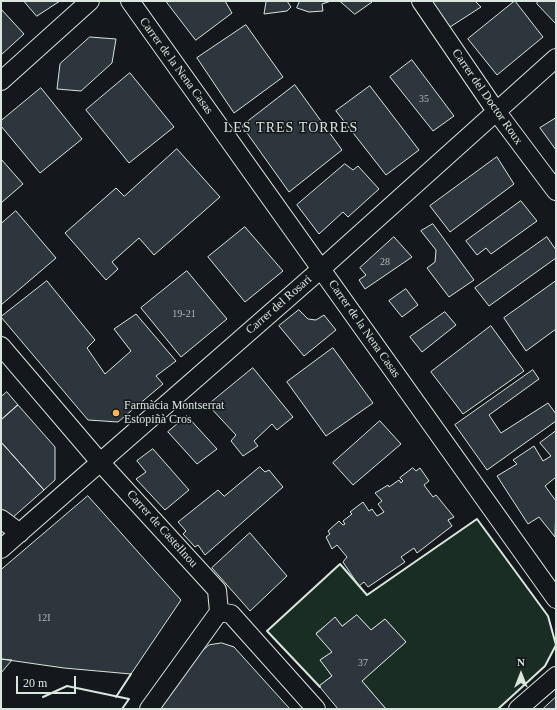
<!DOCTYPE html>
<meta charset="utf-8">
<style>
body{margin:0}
#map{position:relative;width:557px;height:710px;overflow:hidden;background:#14181c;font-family:"Times New Roman",serif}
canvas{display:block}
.frame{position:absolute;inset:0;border:2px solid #d8e6dc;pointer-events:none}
.north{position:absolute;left:501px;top:654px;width:40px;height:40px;-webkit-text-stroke:3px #14181c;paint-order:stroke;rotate:0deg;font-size:11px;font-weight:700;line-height:16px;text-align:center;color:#d8e6dc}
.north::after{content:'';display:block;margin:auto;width:14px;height:18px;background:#d8e6dc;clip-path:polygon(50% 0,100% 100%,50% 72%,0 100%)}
.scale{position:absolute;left:16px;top:676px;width:60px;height:18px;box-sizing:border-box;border:2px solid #d8e6dc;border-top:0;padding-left:5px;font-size:12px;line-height:14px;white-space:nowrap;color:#d8e6dc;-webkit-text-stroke:3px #14181c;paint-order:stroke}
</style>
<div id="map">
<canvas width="557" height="710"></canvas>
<div class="frame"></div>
<div class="north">N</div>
<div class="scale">20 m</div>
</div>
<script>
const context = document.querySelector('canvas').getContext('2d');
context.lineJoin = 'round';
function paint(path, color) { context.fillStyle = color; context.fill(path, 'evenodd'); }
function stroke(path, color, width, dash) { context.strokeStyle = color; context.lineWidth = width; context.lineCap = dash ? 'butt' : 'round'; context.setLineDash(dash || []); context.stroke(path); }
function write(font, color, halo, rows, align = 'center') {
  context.font = font + ' "Times New Roman",serif'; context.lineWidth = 3; context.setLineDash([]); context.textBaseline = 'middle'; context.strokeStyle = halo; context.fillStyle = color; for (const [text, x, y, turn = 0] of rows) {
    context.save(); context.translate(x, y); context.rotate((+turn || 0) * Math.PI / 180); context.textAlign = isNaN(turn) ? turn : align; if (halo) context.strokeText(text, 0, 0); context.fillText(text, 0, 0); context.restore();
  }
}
const green = new Path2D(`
 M477 519 548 616 556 645 545 666 498 709H386L362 681 406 642 385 619 371 630 357 615 342 626 335 618 316 633 332 652 320 660 332 676 319 686 267 631 340 564 367 595Z`);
const building = new Path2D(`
 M24 1H60L37 16Z
 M166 1H225L232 13 196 40Z
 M262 1H287L291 7 287 11 264 14 266 2Z
 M300 1H331L322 4 323 11 309 12 297 8Z
 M340 1H370L372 2 355 14Z
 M432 1H475L481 7 450 27Z
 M515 1 543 37 497 75 468 39Z
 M538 1H556V24L537 4Z
 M1 9 24 34 1 55Z
 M246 25 283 77 234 113 197 58Z
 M90 37 116 39 112 63 81 91 57 89 60 64Z
 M412 60 454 116 433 131 390 77Z
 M130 73 174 127 129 163 86 110Z
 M295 85 342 150 289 192 242 126Z
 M370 86 419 150 386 175 336 111Z
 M41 88 82 139 40 173 1 126V121Z
 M556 118V150L540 128Z
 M177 149 220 197 154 255 139 238 112 262 118 269 106 280 65 233 116 188 124 196Z
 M497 157 514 184 450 232 430 206Z
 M1 159 23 184 1 203Z
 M345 164 353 170 358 166 379 189 348 217 343 212 319 234 297 205Z
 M521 201 537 221 491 254 486 248 477 255 466 241Z
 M16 211 56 258 1 305V224Z
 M433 224 474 280 449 297 427 268 435 262 436 250 421 231Z
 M245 227 283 271 245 302 208 257Z
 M394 237 412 257 365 289 359 280 366 275 360 268Z
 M547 237 556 250V258L489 306 475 288Z
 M187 271 227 319 181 357 141 308Z
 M47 281 95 340 87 348 105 374 131 351 114 329 136 314 176 361 156 376 163 384 118 422 88 420 1 317Z
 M556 281V329L526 351 504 318Z
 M406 289 418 305 402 317 389 301Z
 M299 310 308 319 316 320 324 315 336 330 304 356 279 326Z
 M445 312 456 325 422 352 410 337Z
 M491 326 524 371 463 414 431 372Z
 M333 348 373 403 326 436 287 382Z
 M253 368 293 417 277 430 272 424 254 441 258 446 243 456 231 441 236 435 208 405Z
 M533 370 539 379 489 415 501 433 548 403 556 414V421L487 470 455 425Z
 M7 392 18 405 1 420V397Z
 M18 405 55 447V480L44 490 1 442V420Z
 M187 416 217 449 197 464 168 432Z
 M380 421 401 444 353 485 333 463Z
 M556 431V477L545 486 556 501 555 537 539 517 528 524 497 476 517 464 513 460 534 446 543 461 551 456 540 443Z
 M1 442 44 490 12 518 1 510Z
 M153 449 189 490 165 510 136 479 146 472 137 461Z
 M260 467 265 472 269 470 283 487 205 555 198 545 195 547 183 534 186 531 178 522 218 490 224 496Z
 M413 468 416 471 420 468 429 481 424 485 433 497 436 495 454 517 448 520 452 526 417 553 414 548 401 557 405 562 368 587 364 582 359 586 343 562 347 557 337 545 332 549 326 537 330 534 328 531 339 521 343 525 345 524 343 521 352 514 350 512 363 502 369 511 372 509 377 516 384 512 378 504 382 501 375 493 388 485 389 487 399 480 401 483 403 481 400 478Z
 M88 496 181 600 131 674 64 668 1 659V570Z
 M250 533 287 576 250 611 212 568Z
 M357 615 371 630 385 619 406 642 362 681 386 709H338L319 686 332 676 320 660 332 652 316 634 335 617 342 626Z
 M222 643 234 647 290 709H160L196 656 209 645Z
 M1 659 12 660 1 673Z
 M556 697V709H543Z`);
const street = new Path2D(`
 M130 1 556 599
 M421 1 496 111 556 191
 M1 81 90 1
 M1 346 100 462 217 590 219 612
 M1 519 20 533
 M1 549 321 269 556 58
 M219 612 231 614 316 709
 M149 709 219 612
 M518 709 556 676`);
const wall = new Path2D(`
 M320 687 267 631 340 564 367 595 477 519 548 616 556 645 545 666 498 709
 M43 697 67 686 129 699 122 709
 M116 697 131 674`);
const markers = [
 [116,413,4,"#ffb74d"]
];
const numberNames = [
 ["35",424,99],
 ["28",385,262],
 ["19-21",184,314],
 ["12I",44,618],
 ["37",363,663]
];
const streetNames = [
 ["Carrer de la Nena Casas",176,66,54],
 ["Carrer del Doctor Roux",487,97,55],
 ["Carrer del Rosari",279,305,-41],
 ["Carrer de la Nena Casas",364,329,55],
 ["Carrer de Castellnou",162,529,48]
];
const poiNames = [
 ["Farmàcia Montserrat",124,406],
 ["Estopiñà Cros",124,420]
];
const quarterNames = [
 ["LES TRES TORRES",291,128]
];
paint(green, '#1a2d24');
stroke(green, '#939e99', 1);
paint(building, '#2c363c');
stroke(building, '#d8e6dc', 1);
stroke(street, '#d8e6dc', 20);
stroke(street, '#14181c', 18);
stroke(wall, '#d8e6dc', 2);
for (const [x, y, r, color] of markers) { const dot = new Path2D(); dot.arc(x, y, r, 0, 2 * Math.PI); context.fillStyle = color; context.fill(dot); stroke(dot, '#14181c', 1.5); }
write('10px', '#adbab4', null, numberNames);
write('12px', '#d8e6dc', '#14181c', streetNames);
write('12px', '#d8e6dc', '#14181c', poiNames, 'left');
context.letterSpacing = '1px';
write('14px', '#d8e6dc', '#14181c', quarterNames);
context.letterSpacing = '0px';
</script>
